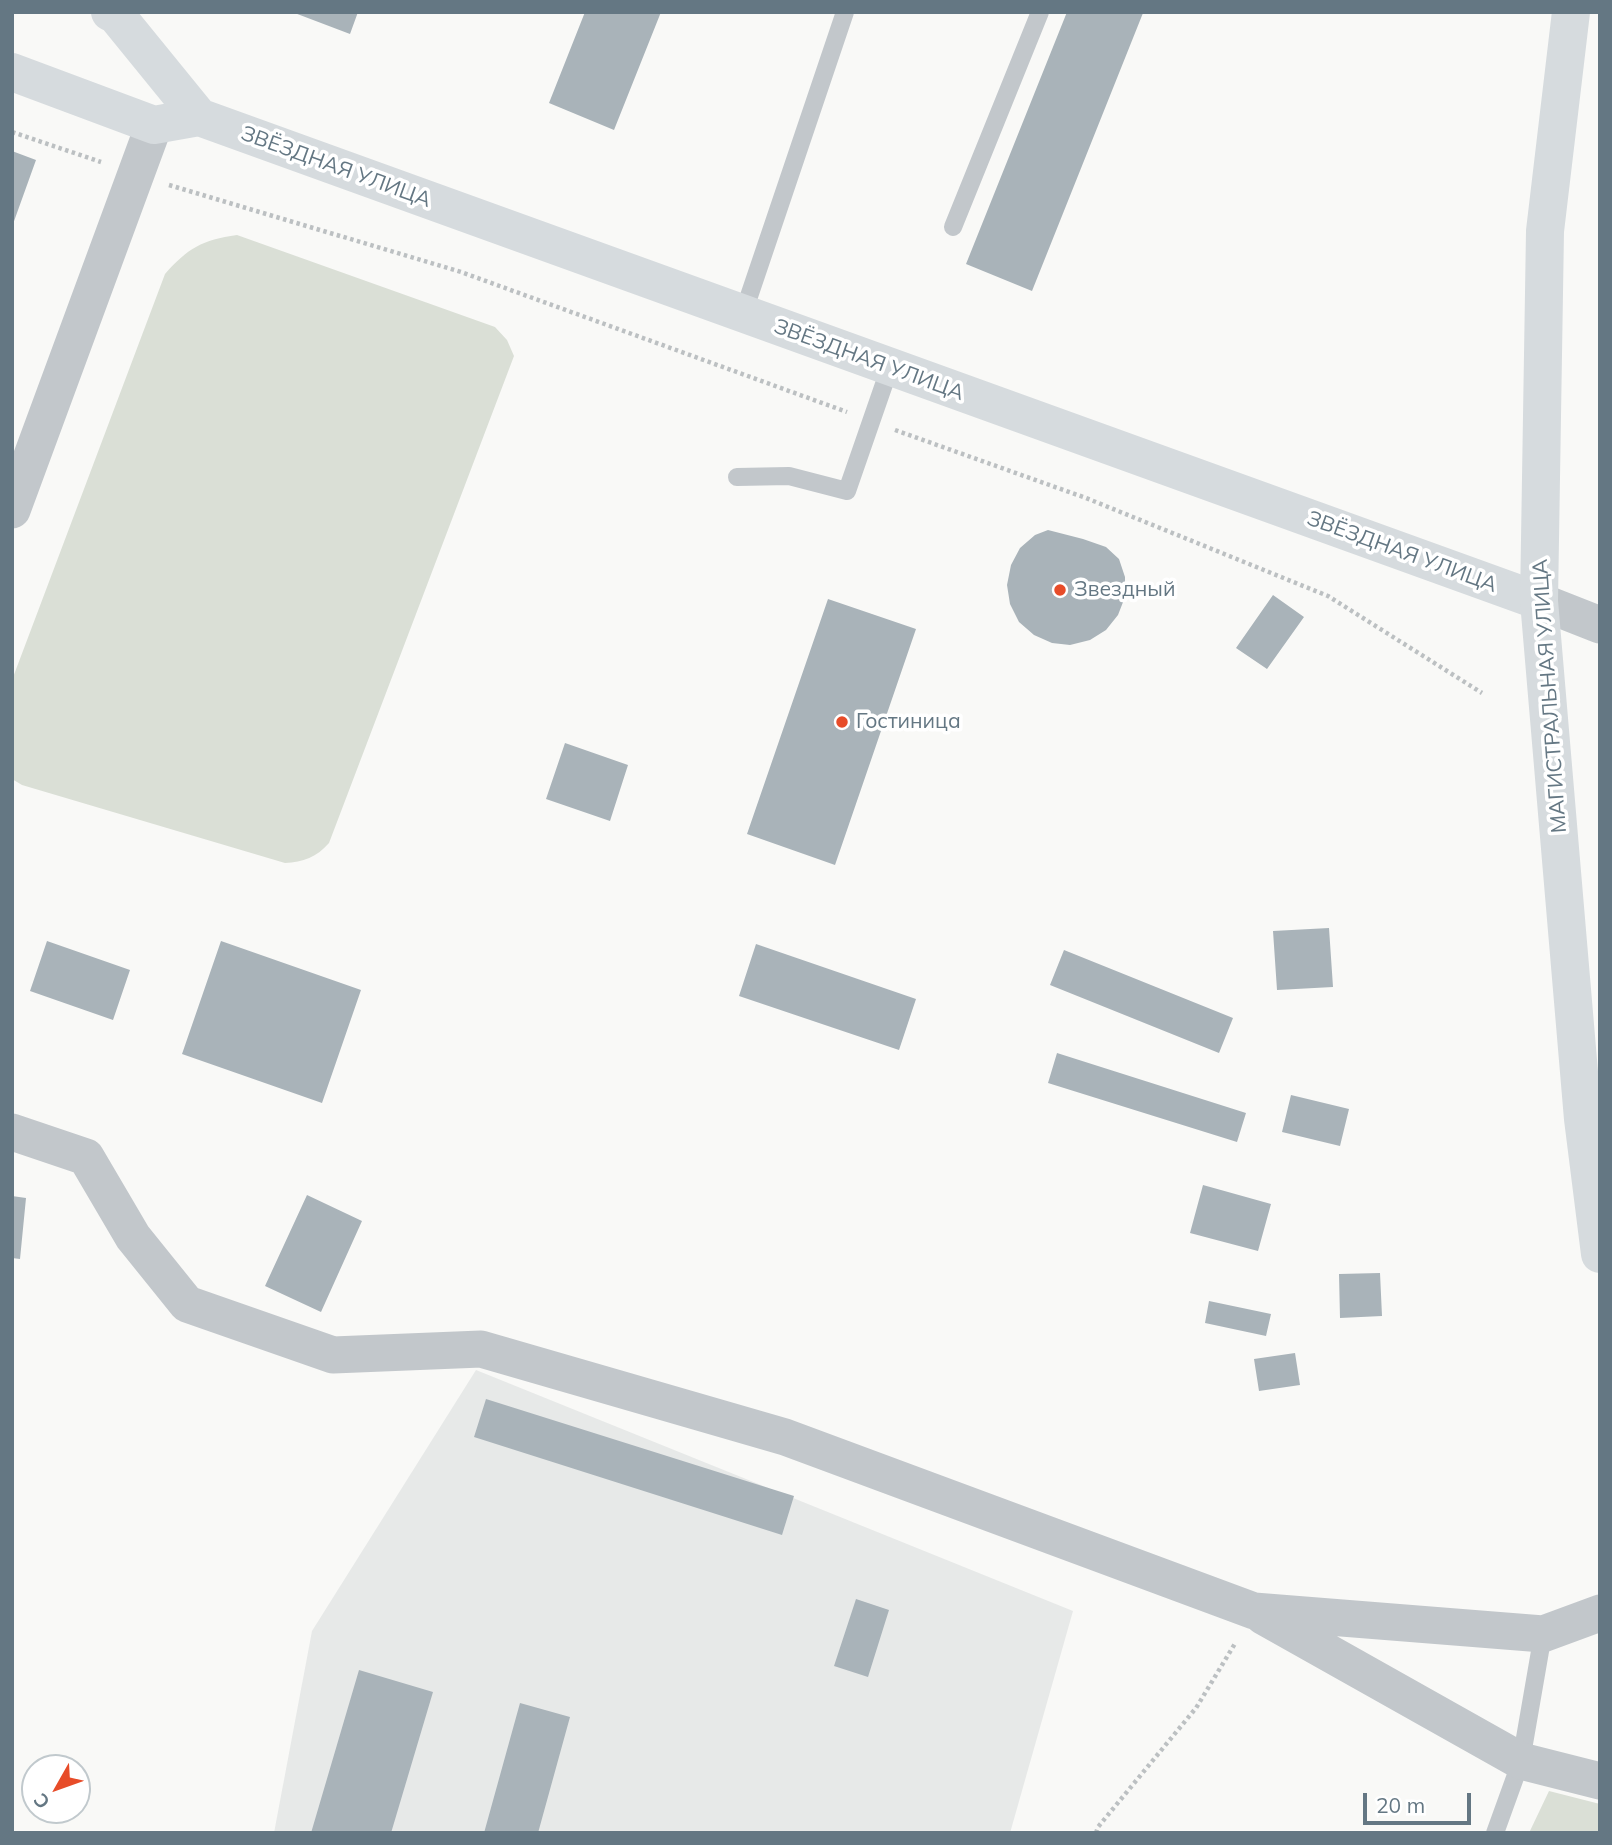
<!DOCTYPE html>
<meta charset="utf-8">
<style>
body{margin:0}
#map{position:relative;width:1612px;height:1845px;overflow:hidden;background:#f9f9f7;font-family:Mulish,sans-serif}
canvas{display:block}
.frame{position:absolute;inset:0;border:14px solid #647783;pointer-events:none}
.north{position:absolute;left:21px;top:1754px;width:70px;height:70px;box-sizing:border-box;background:#fff;border:2px solid #c1c9cd;border-radius:50%;rotate:230deg;font-size:19px;font-weight:700;line-height:28px;text-align:center;color:#647783}
.north::after{content:'';display:block;margin:auto;width:24px;height:32px;background:#e74c29;clip-path:polygon(50% 0,100% 100%,50% 72%,0 100%)}
.scale{position:absolute;left:1363px;top:1793px;width:108px;height:32px;box-sizing:border-box;border:4px solid #647783;border-top:0;padding-left:9px;font-size:21px;line-height:24px;white-space:nowrap;color:#647783;-webkit-text-stroke:5px #fff;paint-order:stroke}
</style>
<div id="map">
<canvas width="1612" height="1845"></canvas>
<div class="frame"></div>
<div class="north">С</div>
<div class="scale">20 m</div>
</div>
<script>
const context = document.querySelector('canvas').getContext('2d');
context.lineJoin = 'round';
function paint(path, color) { context.fillStyle = color; context.fill(path, 'evenodd'); }
function stroke(path, color, width, dash) { context.strokeStyle = color; context.lineWidth = width; context.lineCap = dash ? 'butt' : 'round'; context.setLineDash(dash || []); context.stroke(path); }
function write(font, color, halo, rows, align = 'center') {
  context.font = font + ' Mulish,sans-serif'; context.lineWidth = 7; context.setLineDash([]); context.textBaseline = 'middle'; context.strokeStyle = halo; context.fillStyle = color; for (const [text, x, y, turn = 0] of rows) {
    context.save(); context.translate(x, y); context.rotate((+turn || 0) * Math.PI / 180); context.textAlign = isNaN(turn) ? turn : align; if (halo) context.strokeText(text, 0, 0); context.fillText(text, 0, 0); context.restore();
  }
}
const built = new Path2D(`
 M476 1370 1073 1611 1010 1833H274L312 1631Z`);
const green = new Path2D(`
 M237 235 495 327 507 340 514 356 329 843C317 857 303 862 285 863L22 785 12 779V680L165 274C188 248 202 240 237 235Z
 M1549 1791 1600 1804V1833H1529Z`);
const building = new Path2D(`
 M292 12H358L350 34Z
 M585 12H661L614 130 549 103Z
 M1067 12 1143 13 1032 291 966 264Z
 M12 151 36 160 13 224H12Z
 M1048 530 1083 539 1106 547 1119 559 1125 577V597L1118 615 1106 630 1090 640 1070 645 1052 643 1034 635 1019 622 1010 604 1007 585 1011 565 1020 548 1035 535Z
 M1273 595 1304 617 1267 669 1236 648Z
 M828 599 916 629 835 865 747 834Z
 M565 743 628 765 610 821 546 799Z
 M1329 928 1333 987 1277 990 1273 931Z
 M47 941 130 970 113 1020 30 991Z
 M221 941 361 990 322 1103 182 1054Z
 M756 944 916 999 899 1050 739 996Z
 M1064 950 1233 1018 1219 1053 1050 985Z
 M1057 1053 1246 1113 1237 1142 1048 1083Z
 M1291 1095 1349 1109 1340 1146 1282 1132Z
 M1203 1185 1271 1204 1258 1251 1190 1233Z
 M307 1195 362 1221 321 1312 265 1286Z
 M12 1196 26 1198 20 1259 12 1258Z
 M1380 1273 1382 1316 1340 1318 1339 1274Z
 M1209 1301 1271 1314 1266 1336 1205 1323Z
 M1295 1353 1300 1385 1259 1391 1254 1359Z
 M486 1399 794 1496 782 1535 474 1437Z
 M856 1599 889 1610 868 1677 834 1666Z
 M359 1670 433 1692 391 1833H311Z
 M520 1703 570 1717 538 1833H484Z`);
const path = new Path2D(`
 M12 132 101 162
 M169 185 461 272 847 412
 M895 430 1086 498 1328 596 1482 693
 M1096 1833 1098 1827 1196 1708 1236 1642`);
const lane = new Path2D(`
 M953 227 1040 12
 M743 314 845 12
 M737 477 789 476 847 491 890 367
 M1495 1833 1521 1761 1543 1634`);
const street = new Path2D(`
 M12 510 154 125
 M1539 601 1600 625
 M12 1132 86 1157 133 1237 187 1304 333 1355 481 1349 785 1437 1254 1611 1543 1634 1600 1613
 M1263 1616 1521 1761 1600 1781`);
const secondary = new Path2D(`
 M110 12 116 15 199 117
 M12 72 154 125 199 117
 M199 117 1539 601`);
const primary = new Path2D(`
 M1571 12 1545 231 1539 601 1583 1119 1600 1254`);
const markers = [
 [1060,590,7,"#e74c29"],
 [842,722,7,"#e74c29"]
];
const streetNames = [
 ["ЗВЁЗДНАЯ УЛИЦА",336,167,20],
 ["ЗВЁЗДНАЯ УЛИЦА",869,360,20],
 ["ЗВЁЗДНАЯ УЛИЦА",1402,552,20],
 ["МАГИСТРАЛЬНАЯ УЛИЦА",1550,696,-94]
];
const poiNames = [
 ["Звездный",1074,590],
 ["Гостиница",856,722]
];
paint(built, '#e7e9e8');
paint(green, '#dadfd6');
paint(building, '#a9b3b9');
stroke(path, '#bcc0c2', 4.5, [3.5, 3.5]);
stroke(lane, '#c2c7cb', 18);
stroke(street, '#c2c7cb', 37);
stroke(secondary, '#d6dbde', 38);
stroke(primary, '#d6dbde', 38);
for (const [x, y, r, color] of markers) { const dot = new Path2D(); dot.arc(x, y, r, 0, 2 * Math.PI); context.fillStyle = color; context.fill(dot); stroke(dot, '#fff', 2.5); }
write('21px', '#647783', '#fff', streetNames);
write('21px', '#647783', '#fff', poiNames, 'left');
</script>
